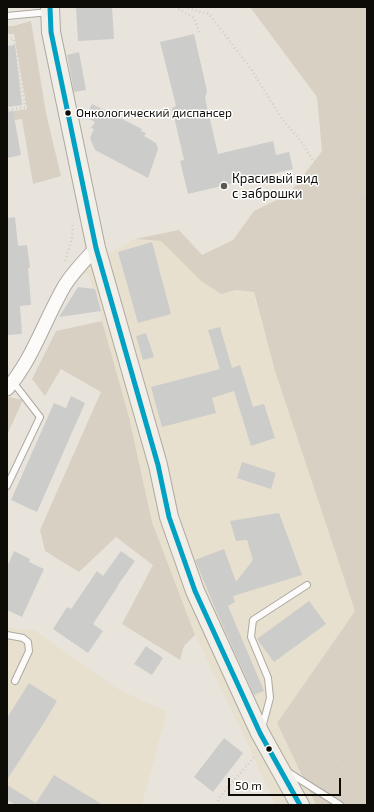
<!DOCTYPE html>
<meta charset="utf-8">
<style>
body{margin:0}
#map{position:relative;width:374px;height:812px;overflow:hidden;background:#e9e4db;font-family:"Exo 2",sans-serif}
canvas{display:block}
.frame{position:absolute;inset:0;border:8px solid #0e0c07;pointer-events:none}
.scale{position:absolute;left:228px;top:778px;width:113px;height:18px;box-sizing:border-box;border:2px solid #0e0c07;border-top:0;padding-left:5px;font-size:12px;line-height:14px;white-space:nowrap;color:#0e0c07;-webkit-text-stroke:3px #fff;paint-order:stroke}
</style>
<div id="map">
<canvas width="374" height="812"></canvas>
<div class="frame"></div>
<div class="scale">50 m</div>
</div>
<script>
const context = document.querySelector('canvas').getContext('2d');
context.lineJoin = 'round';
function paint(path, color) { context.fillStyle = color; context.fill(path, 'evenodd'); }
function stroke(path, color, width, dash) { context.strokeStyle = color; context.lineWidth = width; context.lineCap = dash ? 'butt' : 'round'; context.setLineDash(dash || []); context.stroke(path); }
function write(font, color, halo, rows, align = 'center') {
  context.font = font + ' "Exo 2",sans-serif'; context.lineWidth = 3; context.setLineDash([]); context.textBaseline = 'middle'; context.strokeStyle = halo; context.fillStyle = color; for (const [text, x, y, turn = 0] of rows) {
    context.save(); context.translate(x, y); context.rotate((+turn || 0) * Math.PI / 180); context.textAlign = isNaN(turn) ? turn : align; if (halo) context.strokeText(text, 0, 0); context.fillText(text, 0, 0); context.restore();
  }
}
const built = new Path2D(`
 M135 239 161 241 201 281 221 294 236 290 253 292 275 371 355 611 277 723 316 805H275L254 757 195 635 152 522 129 417 89 275 78 266 101 258Z
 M7 628 34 630 118 689 167 712 142 805H7Z`);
const green = new Path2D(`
 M250 7H367V805H316L277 723 355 611 275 371 254 292 236 290 221 294 201 281 161 241 135 239 179 230 202 255 233 240 254 211 289 194 322 151 317 97Z
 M31 21 46 113 61 176 33 184 22 119 7 121V112L27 109 14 34H7V26H13Z
 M102 321 129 417 152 522 195 635 184 646 180 660 122 624 153 565 116 537 79 572 45 551 40 530 101 392 61 369 45 396 32 379 56 331Z
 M9 397 23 400 7 435V399Z`);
const building = new Path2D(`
 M76 7H112L114 39 78 41Z
 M194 34 207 91 205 98 218 154 273 141 276 155 289 152 293 169 188 194 180 161 184 160 172 108 176 106 160 42Z
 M15 45 22 105 7 107V46Z
 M79 52 86 90 74 92 67 55Z
 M92 104 142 129 141 131 146 133 144 136 156 143 158 149 148 178 95 150 90 138 94 129 91 128 95 122 85 117Z
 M13 111 21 155 7 158V112Z
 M15 217 18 246 27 245 30 268H28L31 305 20 306 22 334 7 335V218Z
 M152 242 171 314 138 323 118 252Z
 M78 287 95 289 101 311 59 317Z
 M220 327 232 368 240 365 253 407 264 404 275 438 251 446 234 391 212 398 216 413 162 427 151 387 220 369 208 330Z
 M146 333 154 357 143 360 136 336Z
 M71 396 85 403 37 512 11 500 54 403 66 408Z
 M242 462 276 473 271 489 237 478Z
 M279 513 302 575 233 596 235 602 228 606 264 691 254 695 218 615 195 560 224 549 236 582 253 560 247 540 236 541 230 521Z
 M14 551 30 559 29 562 44 569 22 617 7 610V567Z
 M121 551 135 561 118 585V586L93 624 103 631 88 653 53 629 67 607 71 609 97 571 103 576Z
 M309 601 326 624 274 662 257 639Z
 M146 646 163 658 152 675 134 664Z
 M29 683 57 701 45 721 7 780V718Z
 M224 738 243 753 213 792 194 777Z
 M54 775 103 805H16L7 800V785L36 803Z`);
const path = new Path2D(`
 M175 7 194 18 200 34
 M184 7 209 14 251 69 282 119 300 140 325 179 367 201
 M257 7 273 23 319 73 341 110 367 109
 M7 39H14L25 107 7 110
 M65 261 72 239 73 223
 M329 786 350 743
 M217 805 219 798 255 756`);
const lane = new Path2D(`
 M7 16 49 12
 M7 486 40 417 13 382
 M7 635 23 638 28 642 29 651 15 681
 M262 728 270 698 268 678 251 637 253 620 307 585
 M288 772 340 805`);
const street = new Path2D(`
 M7 389C33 359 45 319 65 285 74 271 85 260 96 248`);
const secondary = new Path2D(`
 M50 7 51 32 96 248 158 465 169 517 195 591 260 733 300 805`);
const bus1 = new Path2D(`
 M50 7 51 32 96 248 158 465 169 517 195 591 260 733 300 805`);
const markers = [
 [68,113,3.5,"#0e0c07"],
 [224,186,4,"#5b5851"],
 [269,749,3.5,"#0e0c07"]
];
const busNames = [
 ["Онкологический диспансер",76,113]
];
const poiNames = [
 ["Красивый вид",232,179],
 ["с заброшки",232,194]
];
paint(built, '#e8e0ce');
paint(green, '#d8d0c2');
paint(building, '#cccccb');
stroke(lane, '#aca9a1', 8);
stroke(street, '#aca9a1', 15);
stroke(secondary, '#aca9a1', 20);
stroke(path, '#cfcdca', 2.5, [1, 3]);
stroke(lane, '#fcfbfa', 6);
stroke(street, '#fcfbfa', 13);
stroke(secondary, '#f2efe9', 18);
stroke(bus1, '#01a1c4', 5);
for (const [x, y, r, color] of markers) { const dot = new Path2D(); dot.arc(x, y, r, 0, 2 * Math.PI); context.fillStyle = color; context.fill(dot); stroke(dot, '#fff', 1.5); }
write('12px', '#0e0c07', '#fff', busNames, 'left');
write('13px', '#0e0c07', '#fff', poiNames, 'left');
</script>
